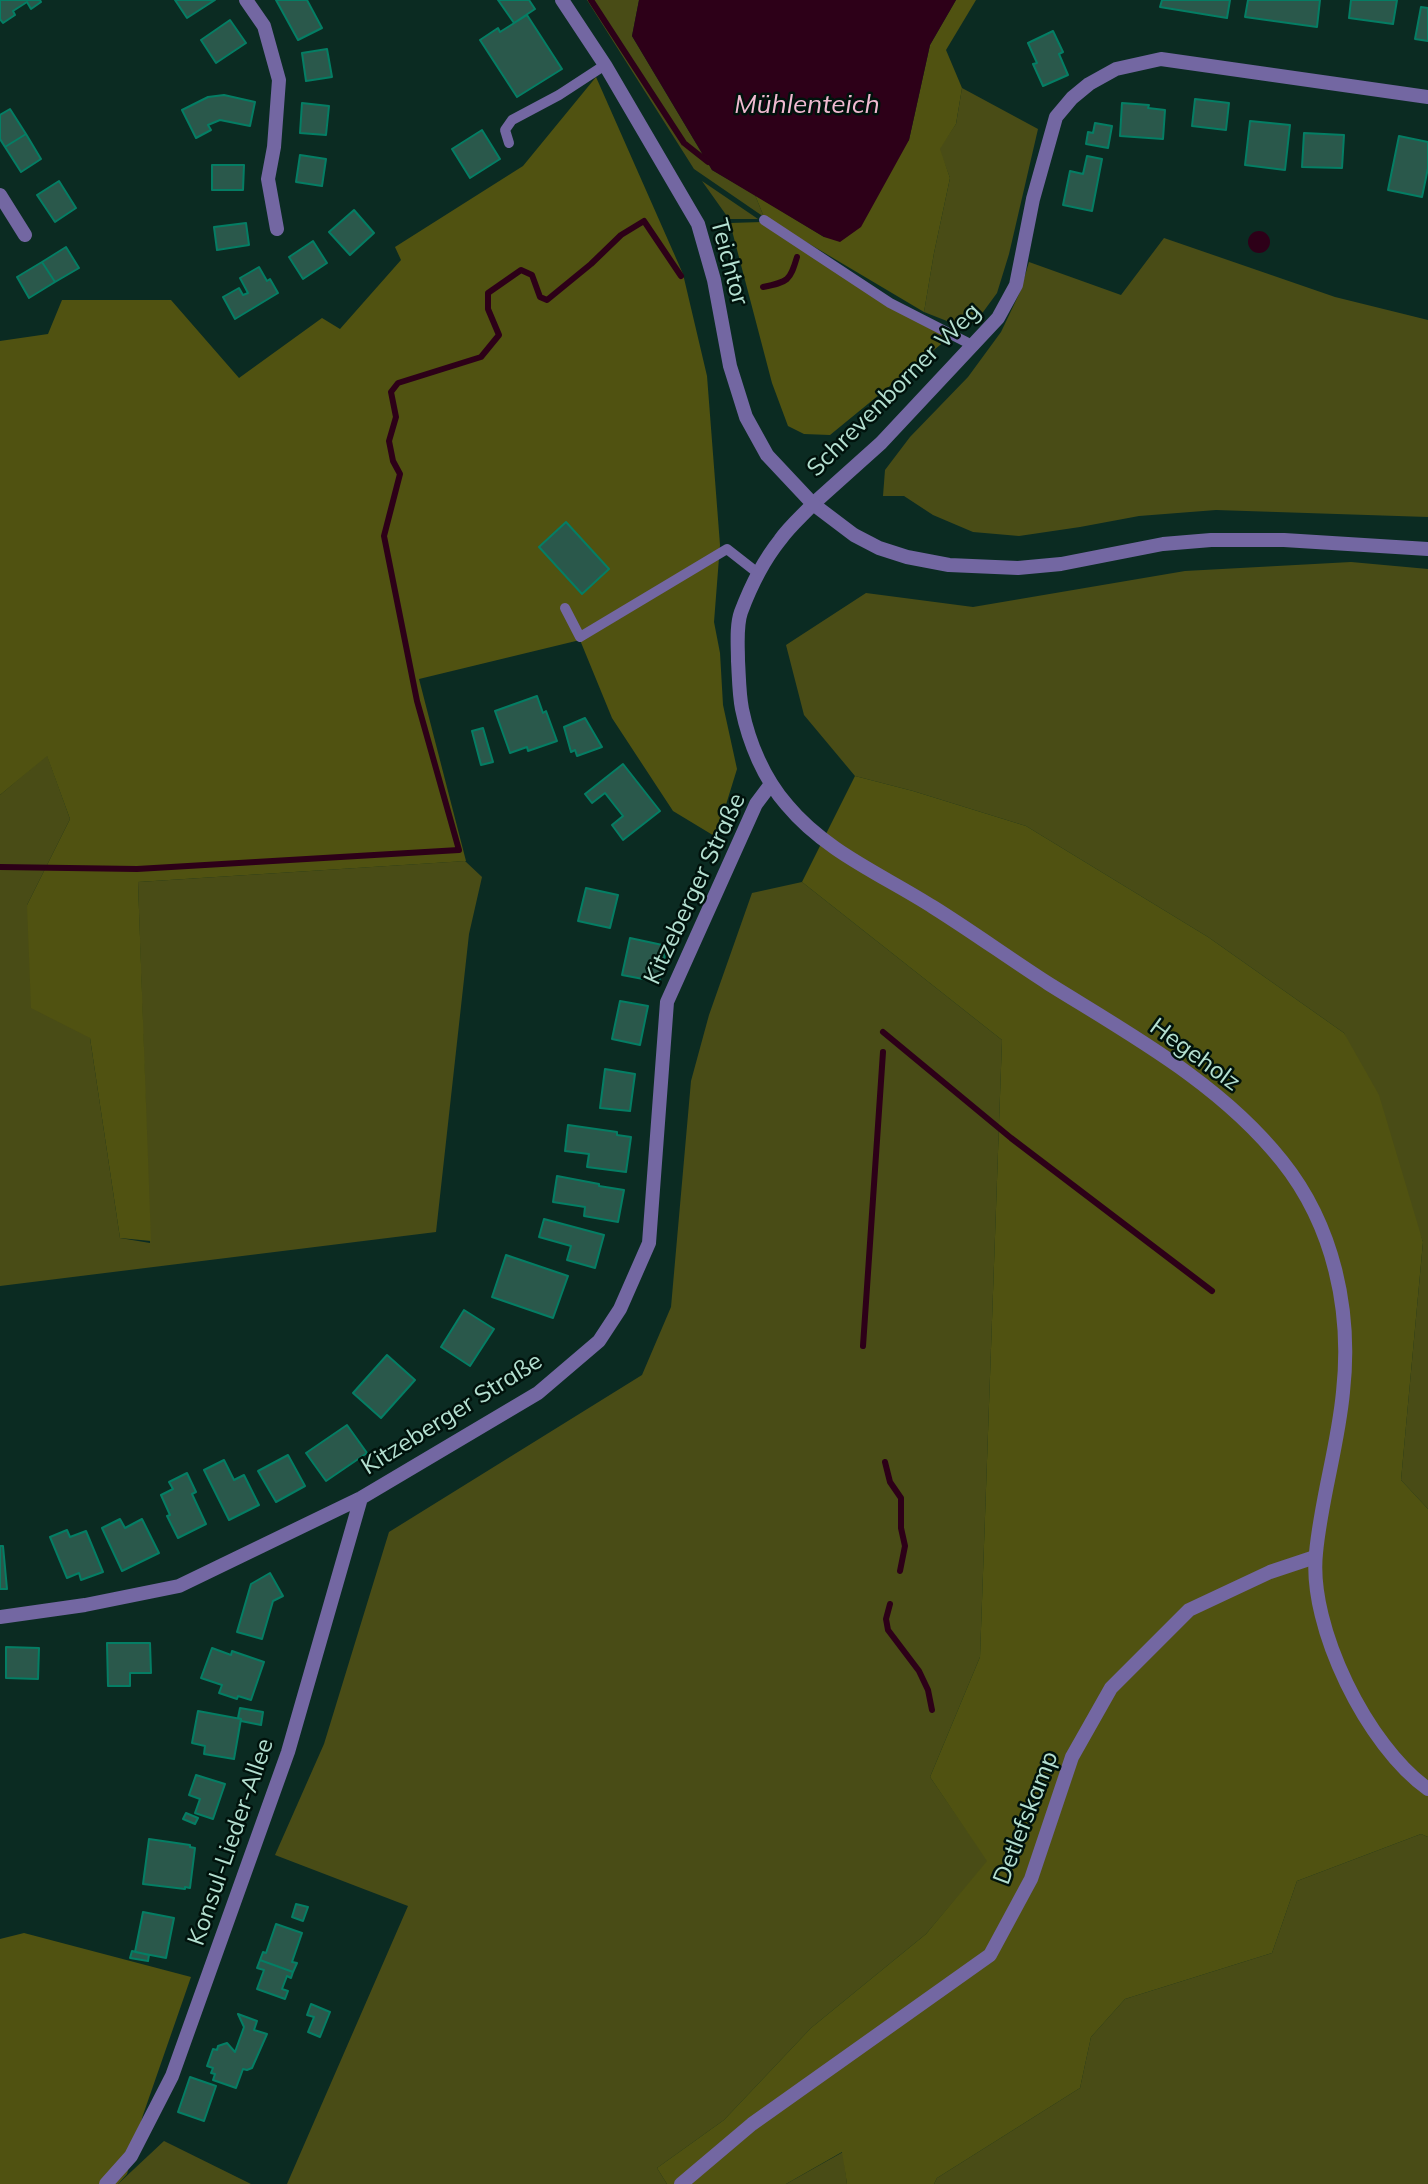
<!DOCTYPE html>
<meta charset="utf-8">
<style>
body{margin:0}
canvas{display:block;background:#0b2b22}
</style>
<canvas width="1428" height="2184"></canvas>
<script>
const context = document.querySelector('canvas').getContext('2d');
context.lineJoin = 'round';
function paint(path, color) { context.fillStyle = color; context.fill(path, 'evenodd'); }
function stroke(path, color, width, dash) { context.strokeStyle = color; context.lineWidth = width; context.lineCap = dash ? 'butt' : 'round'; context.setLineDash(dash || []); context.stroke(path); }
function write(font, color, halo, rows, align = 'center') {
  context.font = font + ' Mulish,sans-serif'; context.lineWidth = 5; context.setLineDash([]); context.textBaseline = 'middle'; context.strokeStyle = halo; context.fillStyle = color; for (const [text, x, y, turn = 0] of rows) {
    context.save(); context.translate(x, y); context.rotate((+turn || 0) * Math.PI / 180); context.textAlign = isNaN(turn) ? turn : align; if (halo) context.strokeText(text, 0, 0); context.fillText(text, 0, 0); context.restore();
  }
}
const green = new Path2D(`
 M587 0H639L632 36 712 170 755 195 764 217 694 169Z
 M962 88 1038 129 1009 254 997 293 975 323H952L924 312 934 253 950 178 939 149 956 124Z
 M702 181 758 219H729Z
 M1164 238 1335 297 1428 320V517L1216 510 1139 516 1080 527 1019 536 973 532 933 515 904 496H883L885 470 910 437 968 377 1001 332 1020 292 1029 262 1121 295Z
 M1351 562 1428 569V1509L1401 1480 1423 1242 1344 1033 1208 937 1026 826 913 791 855 776 804 715 786 645 866 593 973 607 1185 571Z
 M47 755 70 819 27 905 90 1038 120 1238 150 1243 138 882 465 861 482 877 469 934 436 1232 0 1286V795Z
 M802 882 1002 1040 980 1657 930 1777 988 1861 926 1934 811 2028 724 2120 657 2168 667 2184H287L408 1906 275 1855 324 1744 389 1532 642 1375 671 1307 691 1081 709 1015 752 893Z
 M1421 1834 1428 1837V2184H934L937 2178 1080 2088 1091 2037 1125 1999 1272 1953 1297 1881Z
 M164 2141 251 2184H118Z
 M843 2152 847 2184H786Z`);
const forest = new Path2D(`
 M956 0H976L946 50 962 88 956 124 940 149 950 178 934 253 924 312 764 217 755 195 824 237 909 140 930 45Z
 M596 77 683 274 707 376 720 545 714 622 720 653 723 705 737 769 716 837 673 811 612 718 580 640 419 679 466 861 138 882 151 1241 120 1238 90 1038 31 1008 27 905 70 819 47 756 0 795V341L48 334 62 300H171L239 378 322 318 340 329 401 260 395 247 523 166Z
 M762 222 951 336 830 435 804 434 788 426 772 383 730 223Z
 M855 776 913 791 1026 826 1208 937 1344 1033 1379 1095 1423 1242 1401 1480 1428 1509V1837L1421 1834 1297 1881 1272 1953 1125 1999 1091 2037 1080 2088 937 2178 934 2184H847L842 2152 786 2184H667L657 2168 724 2120 811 2028 926 1934 987 1861 930 1777 980 1657 1002 1040 802 882Z
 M24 1933 191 1977 143 2115 127 2174 118 2184H0V1939Z`);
const water = new Path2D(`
 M639 0H956L930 45 909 140 861 227 840 242 824 237 712 170 632 36Z
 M1248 242a11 11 0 1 1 22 0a11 11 0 1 1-22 0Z`);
const stream = new Path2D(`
 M591 0 684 143 708 162
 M763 287C788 282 790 281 797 257
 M0 867 137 869 459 850 417 701 384 536 400 474 393 461 389 441 396 417 391 392 398 383 481 357 499 335 488 309V293L521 270 532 275 540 297 547 300 591 264 621 235 644 221 681 276
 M883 1032 1011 1138 1212 1291
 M863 1346 883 1052
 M885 1462 890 1482 901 1498V1528L905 1546 900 1571
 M890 1604 886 1619 888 1630 919 1671 928 1690 932 1710`);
const building = new Path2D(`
 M0 0H40L41 2 31 9 27 2 13 11 15 15 3 23 0 19Z
 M175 0H215L187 18Z
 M276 0H307L322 28 298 40Z
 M498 0H529L535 9 514 23Z
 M1162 0H1230L1227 18 1160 7Z
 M1248 0H1320L1317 27 1245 17Z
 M1351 0H1397L1393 24 1349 18Z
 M1421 7 1428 8V41L1415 39Z
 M527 15 562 69 517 97 480 40 498 28 500 32Z
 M230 20 246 43 216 63 201 40Z
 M1053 31 1063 52 1059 54 1068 75 1043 86 1033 64 1037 63 1028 43Z
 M327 49 332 77 306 81 302 53Z
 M224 95 255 102 250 126 220 120 208 125 211 130 196 138 182 110 208 97Z
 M1195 99 1229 103 1226 130 1192 126Z
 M302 103 329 106 326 135 300 133Z
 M1122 103 1149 105 1148 108 1165 110 1163 139 1120 136Z
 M10 109 26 134 5 147 0 139V115Z
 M1250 121 1290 125 1285 170 1245 165Z
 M1095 123 1112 126 1108 148 1086 144 1088 132 1093 133Z
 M482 130 500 159 470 178 452 149Z
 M1304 133 1344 135 1342 168 1302 167Z
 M26 134 41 159 21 172 5 147Z
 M1399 136 1428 142V168L1422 197 1388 190Z
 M300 155 326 159 322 186 296 182Z
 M1087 156 1102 159 1092 211 1063 205 1070 171 1083 174Z
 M212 165H244L243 190H212Z
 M59 181 76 208 55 222 37 195Z
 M354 210 374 233 350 255 329 232Z
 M246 223 249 245 217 250 214 227Z
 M313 241 327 263 303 279 289 257Z
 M66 247 79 268 55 282 42 262Z
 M42 262 55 282 29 298 17 277Z
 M259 267 267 281 270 279 278 293 235 319 223 297 239 288 243 295 248 293 240 278Z
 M566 522 609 569 582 594 539 547Z
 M537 696 543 713 546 711 557 741 528 751 527 747 510 753 495 711Z
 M585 718 602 747 577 756 575 750 571 752 564 727Z
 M483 728 493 762 481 765 472 731Z
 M623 764 660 811 623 840 612 825 623 816 605 793 592 803 585 794Z
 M586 888 618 895 610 928 578 921Z
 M630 938 667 946 659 982 622 975Z
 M620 1001 648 1006 640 1045 612 1039Z
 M605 1069 635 1074 630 1111 600 1108Z
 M568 1125 617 1132V1135L631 1137 626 1172 587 1167 589 1154 565 1151Z
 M557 1176 599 1184V1186L624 1190 618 1222 584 1216 585 1207 553 1202Z
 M544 1219 604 1235 595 1268 567 1260 571 1246 539 1237Z
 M506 1255 568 1276 553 1318 492 1297Z
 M464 1310 494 1329 470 1366 441 1347Z
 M387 1355 415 1380 381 1418 353 1393Z
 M347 1425 367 1453 326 1481 306 1453Z
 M288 1455 305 1486 276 1502 258 1471Z
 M224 1460 234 1480 244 1475 259 1505 229 1520 204 1470Z
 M187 1473 196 1492 192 1494 206 1524 178 1538 167 1516 170 1515 161 1495 173 1489 169 1482Z
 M120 1519 125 1528 142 1519 159 1553 122 1571 102 1528Z
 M67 1530 70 1537 86 1531 103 1572 81 1580 79 1573 67 1578 50 1537Z
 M0 1546H3L7 1589H0Z
 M270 1573 283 1596 273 1601 262 1639 237 1632 251 1584Z
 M107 1643H150L151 1673H130V1686H108Z
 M6 1647 39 1648 38 1679 6 1678Z
 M212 1648 231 1655 232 1651 264 1662 251 1700 238 1696 237 1699 219 1693 222 1685 201 1678Z
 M240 1708 263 1712 261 1725 241 1721V1719L238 1718Z
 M198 1711 241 1719 234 1759 204 1754 205 1746 192 1743Z
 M196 1775 225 1784 213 1819 195 1813 200 1799 189 1795Z
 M186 1813 198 1818 195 1824 183 1819Z
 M149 1839 190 1845V1847L195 1848 190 1888 185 1887V1889L143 1884Z
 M296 1904 308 1907 303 1921 292 1917Z
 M143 1912 174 1918 166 1958 135 1952Z
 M276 1924 302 1933 292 1962 297 1963 293 1972 260 1960 263 1952 266 1953Z
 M132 1951 149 1955 148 1961 130 1958Z
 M260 1960 293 1972 291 1978 287 1976 282 1989 288 1991 285 1999 257 1989 264 1970 257 1968Z
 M311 2004 330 2012 320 2037 308 2032 314 2017 307 2015Z
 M238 2014 257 2021 254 2030 267 2034 252 2068 247 2070 243 2069 236 2088 213 2080 215 2074 211 2073 213 2068 207 2066 213 2049 217 2050 218 2046 227 2043 235 2052 244 2027Z
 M190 2077 216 2086 204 2121 178 2112Z`);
const service = new Path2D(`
 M509 143 505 130 512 120 559 95 605 65
 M764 220 890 303 974 346
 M565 608 580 637 727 549 759 574`);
const minor = new Path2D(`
 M246 0 264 26 279 80 274 147 268 179 277 229
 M0 195 25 235
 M813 504 881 443 998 318 1016 285 1033 199 1056 117 1072 98 1089 84 1116 69 1161 59 1428 97
 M0 1617 85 1605 179 1586 361 1498 538 1393 599 1341 620 1309 649 1243 667 1002 756 804 771 784
 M106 2184 131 2156 172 2076 288 1752 361 1498
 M681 2184 752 2124 990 1955 1031 1879 1072 1757 1111 1688 1189 1610 1270 1572 1315 1557`);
const tertiary = new Path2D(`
 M562 0 605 65 698 224 714 280 730 366 746 417 767 455 813 504 854 535 879 548 907 557 949 565 1018 568 1061 564 1163 544 1211 540H1284L1428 549
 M813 504C802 516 789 527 780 540 764 560 750 588 741 612 736 626 738 646 738 661 739 677 739 694 742 709 749 743 764 779 787 805 826 852 883 875 933 907 973 932 1010 959 1049 984 1131 1035 1221 1084 1282 1161 1334 1226 1352 1311 1343 1392 1338 1446 1321 1499 1316 1553 1308 1627 1368 1747 1428 1789`);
const streetNames = [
 ["Teichtor",729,262,75],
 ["Schrevenborner Weg",894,390,-45],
 ["Kitzeberger Straße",695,889,-65],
 ["Hegeholz",1195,1055,36],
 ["Kitzeberger Straße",452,1414,-32],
 ["Detlefskamp",1026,1818,-69],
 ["Konsul-Lieder-Allee",231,1842,-71]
];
const waterNames = [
 ["Mühlenteich",807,105]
];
paint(green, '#494c16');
paint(forest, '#505211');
paint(water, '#2d0018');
stroke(stream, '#2d0018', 6);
paint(building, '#2a584b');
stroke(building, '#047e64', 2);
stroke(service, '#7367a2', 10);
stroke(minor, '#7367a2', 14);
stroke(tertiary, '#7367a2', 14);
write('24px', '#b4e0d1', '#00120c', streetNames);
write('italic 26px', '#f0bad1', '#00120c', waterNames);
</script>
